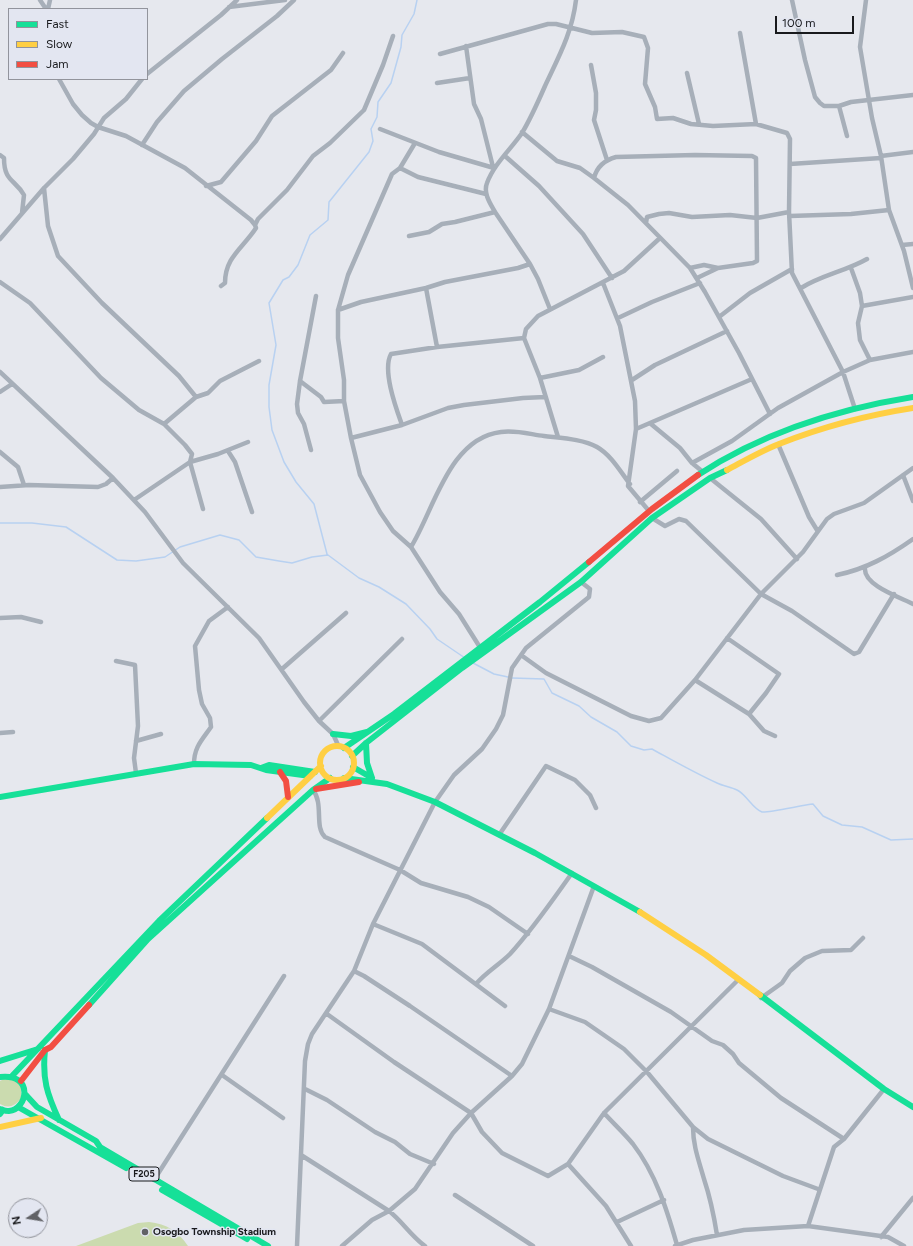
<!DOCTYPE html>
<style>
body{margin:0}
#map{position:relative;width:913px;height:1246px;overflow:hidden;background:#e6e8ee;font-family:Figtree,sans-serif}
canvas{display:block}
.legend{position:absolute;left:8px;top:8px;width:140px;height:72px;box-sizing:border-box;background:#e3e6f1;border:1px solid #92949c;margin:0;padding:5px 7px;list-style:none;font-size:12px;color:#191a1d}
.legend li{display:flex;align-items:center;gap:8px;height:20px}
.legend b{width:20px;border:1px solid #92949c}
.north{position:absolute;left:8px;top:1198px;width:40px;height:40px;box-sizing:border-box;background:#e3e6f1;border:1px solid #92949c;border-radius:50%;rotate:258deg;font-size:11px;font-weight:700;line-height:16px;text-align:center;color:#191a1d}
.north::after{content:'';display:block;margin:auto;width:14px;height:18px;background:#616266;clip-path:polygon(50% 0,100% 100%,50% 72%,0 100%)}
.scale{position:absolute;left:775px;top:16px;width:79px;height:18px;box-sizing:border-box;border:2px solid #191a1d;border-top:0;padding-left:5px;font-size:12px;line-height:14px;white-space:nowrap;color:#191a1d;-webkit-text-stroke:3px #e3e6f1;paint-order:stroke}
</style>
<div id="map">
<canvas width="913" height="1246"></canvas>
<ul class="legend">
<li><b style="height:5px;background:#16e098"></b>Fast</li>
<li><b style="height:5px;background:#ffcf43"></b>Slow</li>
<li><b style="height:5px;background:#f24e42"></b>Jam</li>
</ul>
<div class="north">N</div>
<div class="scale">100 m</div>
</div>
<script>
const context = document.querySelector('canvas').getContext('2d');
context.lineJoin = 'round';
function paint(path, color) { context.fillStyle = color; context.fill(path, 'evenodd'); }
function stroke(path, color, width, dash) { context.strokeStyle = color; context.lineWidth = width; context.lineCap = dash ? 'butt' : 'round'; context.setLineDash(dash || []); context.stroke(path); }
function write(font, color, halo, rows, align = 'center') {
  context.font = font + ' Figtree,sans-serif'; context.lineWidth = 3; context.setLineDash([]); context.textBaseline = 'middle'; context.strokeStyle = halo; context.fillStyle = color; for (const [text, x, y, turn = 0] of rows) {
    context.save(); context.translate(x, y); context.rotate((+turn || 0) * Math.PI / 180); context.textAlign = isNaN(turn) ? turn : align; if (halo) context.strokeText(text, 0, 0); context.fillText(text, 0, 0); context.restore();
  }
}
const green = new Path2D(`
 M4 1079H14L21 1085V1099C14 1106 9 1109 0 1104V1081Z
 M149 1222C167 1224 178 1231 188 1246H76L138 1223Z`);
const stream = new Path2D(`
 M0 523H32L66 527 117 560 136 561 165 557 180 547 220 535 239 540 256 557 279 561 292 563 312 557 328 555 359 578 379 587 406 604 430 629 437 639 465 658
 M327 554 314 504 296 482 284 462 272 430 269 407V385L276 345 269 303 283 280 289 277 298 265 310 235 328 220 329 202 369 152 373 141 371 129 377 117 378 102 391 83 401 47 402 35 414 14 417 0
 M473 663 494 674 508 677
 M512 678 544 679 552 693 579 706 591 717 617 732 631 746 644 750 652 749C674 761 695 773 717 783 723 786 731 787 737 790 747 795 752 808 762 812 768 813 803 805 813 804L823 816 842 825 862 827 891 840 913 839`);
const street = new Path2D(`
 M40 0 46 9
 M792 0 805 60 815 97 820 103 824 106H839L851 102 913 95
 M866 0 860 47 872 118 881 156 889 210 904 251 913 288
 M229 7 285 0
 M48 9 50 0
 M740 33 756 124
 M466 46 474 104 481 119 493 167
 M440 54 548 24H556L592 33 622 32 644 37 648 48 645 84 655 107 657 119 673 118 691 124 713 126 756 124 787 133 790 139 789 212 792 273 843 372 855 409
 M591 65 596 93V110L594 120 607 160
 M687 73 699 124
 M147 74 221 15 237 0
 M59 79 73 104 82 115 91 123 98 127 126 136 185 168 251 220 255 225
 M437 83 470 78
 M839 106 847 136
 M380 129 439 152 494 168
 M522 132 557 161 580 168 594 178 628 205 690 268 705 292 739 353 770 414
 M415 143 400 168 392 174 348 275 338 310V338L344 380V401L351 438 360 475 380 512 393 531 411 547 440 592 459 614 481 649
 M142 145 157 122 184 91 222 59 277 16 294 0
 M0 155 4 158C4 182 15 179 24 195L22 213
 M505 156 539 186 583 234 612 278
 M881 156 913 152
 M790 164 881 158
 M400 168 418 177 486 194
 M594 178C597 166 605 160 616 157L695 155 752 156 756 158 757 261 753 263 718 268 704 265 690 268
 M206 186 221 182 256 141 272 116 331 70 343 53
 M44 188 48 226 58 256 102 303 179 376 196 397
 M790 216 851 214 889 210
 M646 223 647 217 659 214 669 213 692 217 730 215 757 218 789 212
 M409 236 429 232 442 224 455 222 495 212
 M0 239 44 188 73 159 94 134 104 118 126 99 142 79
 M902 245 913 244
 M851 268 860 293 862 306 858 323 860 340 870 360
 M697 278 718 268
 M0 282 30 303 101 378 139 410 164 424 185 445 192 454 190 462 203 509
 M603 283 620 326 635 401 636 429 628 486 649 511
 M221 286 225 283C225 257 243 248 256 228L255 225 258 219 287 190 313 156 330 143 364 110 383 65 393 36
 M426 288 437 347
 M801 288C822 275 846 271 867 259
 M862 306 913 297
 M550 309 538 279 530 264 495 212C490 203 483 193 487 183 494 164 511 149 522 133 531 118 538 102 545 86 559 56 572 33 576 0
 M338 310 361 302 426 288 445 282 518 268 530 264
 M719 317 750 293 792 269
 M618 318 652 302 700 283
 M0 372 113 478 145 512 183 563 259 638 304 702 319 721 333 734 338 745
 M540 378 579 370 603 357
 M632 380 655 365 727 331
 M300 381 321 397 324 402 344 401
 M0 392 12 384
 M164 424 196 397 208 393 220 381 259 361
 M651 424 680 448 692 463 703 472
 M402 425C396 408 382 370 391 354L437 347 524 338
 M636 429 752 379
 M558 437 540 378 524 338 526 329 538 316 624 271 660 238
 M351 438 402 425 448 408 464 405 523 398 545 397
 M778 444 809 517 817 530
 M311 450 304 424 298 413 297 404 300 381 316 296
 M228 451 235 462 252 512
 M0 452 18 467 24 485
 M692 463 732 441 778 408 843 372 870 360 913 352
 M903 475 913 501
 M710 478 761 519 797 559
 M0 487 29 485 98 487 106 484 113 478
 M134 500 190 462 218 454 248 442
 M640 502 677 471
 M652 518 665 526 679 519 686 521 761 594 792 611 854 654 859 652 894 594
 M411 547C434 510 449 438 501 432 516 430 529 434 544 436 560 438 583 439 597 447 611 455 620 471 630 484
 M865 568C863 585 899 597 913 604
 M837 575C866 569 889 556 913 539
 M0 618 21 617 41 622
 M727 638 779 674 766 693 749 714
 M521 655 546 673 631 716 649 721 661 718 695 680 761 594 803 552 827 519 834 514 864 503 913 468
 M116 661 135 665 138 726 134 758 136 773
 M282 669 346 613
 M695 680 749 714 764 731 775 736
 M319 721 402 639
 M0 733 13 732
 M136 741 161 734
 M194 764C194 747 202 740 211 727L210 718 202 704 199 690 195 646 209 621 228 607
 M313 790C324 804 314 827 325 837L400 870 421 883 468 897 489 907 528 934
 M499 835 546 766 575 780 590 795 596 808
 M373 924 422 944 505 1006
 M569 956 592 967 671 1012 712 1041 723 1045 733 1054 739 1063 781 1098 844 1139
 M354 971 364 976 410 1006 512 1076
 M476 984C486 972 499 965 510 954 533 929 552 901 572 873
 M761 998 782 983 790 971 805 958 822 951 851 950 863 938
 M549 1009 585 1022 624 1049 647 1072 693 1127 708 1139 783 1176 818 1189
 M327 1014 394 1062 471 1113 482 1132 502 1153 548 1176 568 1164 604 1113 738 980
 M222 1075 283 1118
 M305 1089 327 1100 375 1132 395 1142 410 1154 434 1164
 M604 1113C613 1123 624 1133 633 1144 656 1174 667 1210 677 1245
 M693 1127C693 1146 699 1161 704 1179 710 1197 714 1216 717 1235
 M301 1155 389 1211C402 1221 411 1236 425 1246
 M568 1164 606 1206 631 1246
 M154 1180 284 976
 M455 1195 533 1246
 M617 1222 664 1200
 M808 1226 834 1147 844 1139 884 1089
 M881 1237 913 1198
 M297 1246 305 1061 308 1044 312 1034 354 971 373 924 435 802 454 775 482 749 496 729 503 715 512 668 526 648 589 597 590 589 581 582
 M342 1246 372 1220 389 1211 415 1189 453 1133 471 1113 512 1076 522 1064 549 1009 594 886
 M675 1246 693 1240 744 1230 808 1226 888 1237 904 1246`);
const fast = new Path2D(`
 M698 475C762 433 838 409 913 397
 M333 734 351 736 367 732
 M366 743 367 763 372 778
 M344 748 394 714 540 602 589 562
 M352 756 366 743 462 668 581 582 652 518 710 478 727 470
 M353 767 372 778
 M261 768 269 765 315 772
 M344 778 387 784 435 802 535 853 640 912
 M0 797 194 764 251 765 266 770 310 776
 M760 995 884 1089 913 1107
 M89 1005 148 939 313 790 330 778
 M45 1050C42 1079 47 1094 59 1120
 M0 1061 38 1049
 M12 1076 159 921 267 818
 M0 1077C35 1073 27 1110 9 1111 7 1111 3 1110 0 1109
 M25 1094 37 1107 96 1141 100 1147 268 1246
 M18 1107 126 1168
 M0 1114 3 1110
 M162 1190 247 1239`);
const slow = new Path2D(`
 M727 470C744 461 761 451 779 444 822 427 868 415 913 408
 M320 763a17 17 0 1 1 34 0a17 17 0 1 1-34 0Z
 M267 818 321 766
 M640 912 706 955 760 995
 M0 1127 41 1118`);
const jam = new Path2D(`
 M589 562 652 509 698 475
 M280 772 286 781 288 797
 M316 789 359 782
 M21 1081 45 1050 51 1047 89 1005`);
const markers = [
 [145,1232,4,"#616266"]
];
const shields = [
 [144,1174,30]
];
const shieldNames = [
 ["F205",144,1174]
];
const poiNames = [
 ["Osogbo Township Stadium",153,1232]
];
paint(green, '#cbdbaf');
stroke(stream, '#b8d1f1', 1.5);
stroke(street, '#a7afb9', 4.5);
stroke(fast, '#16e098', 6);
stroke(slow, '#ffcf43', 6);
stroke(jam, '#f24e42', 6);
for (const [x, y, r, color] of markers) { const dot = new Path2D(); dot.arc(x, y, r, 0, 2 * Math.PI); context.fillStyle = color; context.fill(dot); stroke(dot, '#e3e6f1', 1.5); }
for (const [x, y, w] of shields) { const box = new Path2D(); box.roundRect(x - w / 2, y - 7, w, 14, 3); context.fillStyle = '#e3e6f1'; context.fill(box); stroke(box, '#191a1d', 1); }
write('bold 9px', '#191a1d', null, shieldNames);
write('bold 10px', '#191a1d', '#e3e6f1', poiNames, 'left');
</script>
